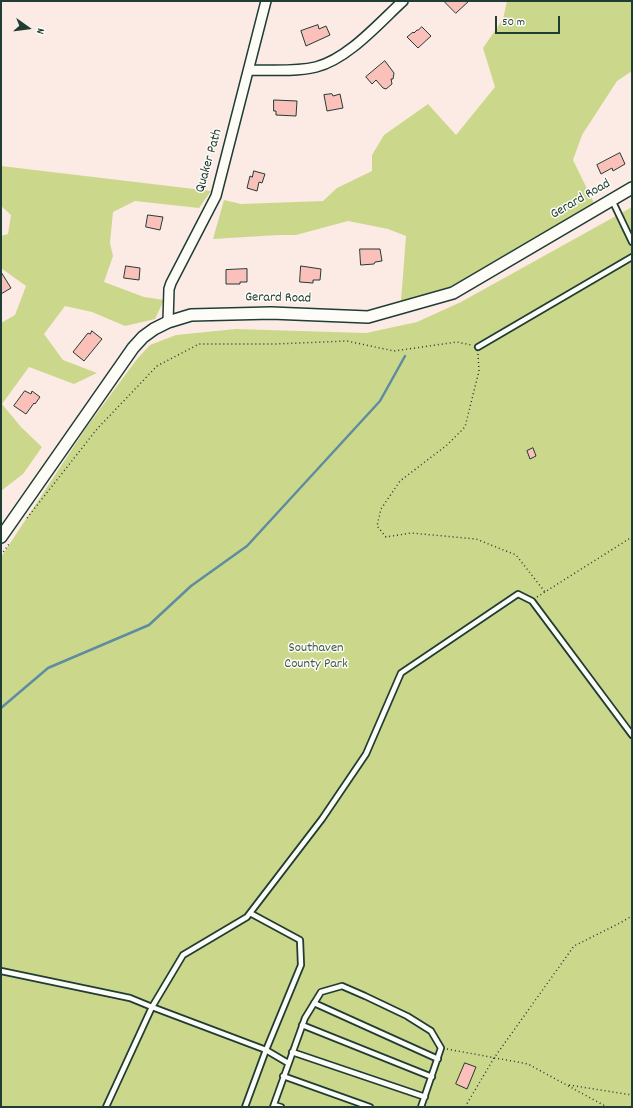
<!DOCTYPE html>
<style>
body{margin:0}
#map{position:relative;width:633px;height:1108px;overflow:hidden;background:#fceae4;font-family:Dekko,sans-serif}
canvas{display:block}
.frame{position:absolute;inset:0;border:2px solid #1f3d34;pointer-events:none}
.north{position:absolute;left:8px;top:8px;width:40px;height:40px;-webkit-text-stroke:3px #fdfcf7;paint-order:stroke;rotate:104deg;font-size:11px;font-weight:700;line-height:16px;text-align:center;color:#1f3d34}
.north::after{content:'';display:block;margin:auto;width:14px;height:18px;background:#1f3d34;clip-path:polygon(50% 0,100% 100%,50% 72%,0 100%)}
.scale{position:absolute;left:495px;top:16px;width:65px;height:18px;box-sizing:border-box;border:2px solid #1f3d34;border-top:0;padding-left:5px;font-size:12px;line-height:14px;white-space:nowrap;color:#1f3d34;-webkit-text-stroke:3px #fdfcf7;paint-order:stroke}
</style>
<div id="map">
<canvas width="633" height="1108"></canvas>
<div class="frame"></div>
<div class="north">N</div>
<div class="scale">50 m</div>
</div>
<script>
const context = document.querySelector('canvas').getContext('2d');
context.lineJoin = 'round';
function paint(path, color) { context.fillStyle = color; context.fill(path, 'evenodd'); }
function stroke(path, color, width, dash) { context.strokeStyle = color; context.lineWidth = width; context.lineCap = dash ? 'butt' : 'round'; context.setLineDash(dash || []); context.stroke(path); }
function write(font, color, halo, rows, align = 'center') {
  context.font = font + ' Dekko,sans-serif'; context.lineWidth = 3; context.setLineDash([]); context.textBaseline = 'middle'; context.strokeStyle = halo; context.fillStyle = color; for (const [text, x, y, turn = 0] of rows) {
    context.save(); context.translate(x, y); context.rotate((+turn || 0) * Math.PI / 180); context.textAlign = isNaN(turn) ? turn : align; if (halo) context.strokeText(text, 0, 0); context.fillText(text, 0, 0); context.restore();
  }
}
const green = new Path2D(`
 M507 1H632V71L617 81 582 135 573 160 594 203 450 287 401 301 406 236 388 229 348 221 296 235H279L213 239 224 200 241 204 323 201 337 188 372 171V155L384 135 428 104 456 135 495 87 483 48 503 19Z
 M1 166 211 191 199 208 135 201 113 212 110 243 113 256 104 282 144 297 164 300 155 319 125 326 92 312 65 306 44 334 63 360 97 373 74 384 29 367 2 404 21 427 42 447 23 474 1 491V323L15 315 26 286 1 268V236L8 234 11 215 1 206Z
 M632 207V1107H1V557L86 428 137 359 150 345 176 335 236 329 366 333 417 322 461 302Z`);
const stream = new Path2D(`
 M1 708 48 668 149 625 191 586 247 546 380 401 405 356`);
const building = new Path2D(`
 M444 1H469L456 13Z
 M318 25 319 29 326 26 330 35 306 46 301 31Z
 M422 27 431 36 418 48 407 37 413 32 414 33 417 30H418Z
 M385 61 394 73 393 79H391L392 84 386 89 383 88 376 80 372 84 366 77Z
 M332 94 333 96 340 94 343 108 327 111 324 95Z
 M274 100 297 101 296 116 276 115V111H274Z
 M620 153 625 164 613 171 612 168 601 174 597 165Z
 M254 171 265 174 262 183 259 182 257 191 247 188 250 176 252 177Z
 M148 215 163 217 160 230 146 227Z
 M360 249H380L382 261 375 262 374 264 361 265Z
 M126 266 140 268 139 280 124 278Z
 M301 266 321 269 320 280H313V283L300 282Z
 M247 269V282H240V284H226V270Z
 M1 272 11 288 1 294Z
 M92 331 102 339 84 361 73 352 88 333 90 334Z
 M25 391 31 394 32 391 40 397 35 404 34 403 26 414 14 406Z
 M533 448 536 456 530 459 527 451Z
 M465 1063 476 1067 467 1089 456 1084Z`);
const path = new Path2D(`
 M478 354 479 371 465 427 447 445 400 481 381 509 377 526 386 537 411 533 476 539 516 555 545 592
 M27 518 97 429 157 366 199 344H275L347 341 394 351 457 342 471 345
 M1 555 9 544
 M537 597 632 537
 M447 1049 528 1064 607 1107
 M569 1085 632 1095
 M465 1107 494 1058 574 946 620 923 632 916`);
const service = new Path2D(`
 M612 200 632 242
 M478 347 632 257
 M1 971 130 998 152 1007 266 1050 288 1063
 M314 1003 438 1059
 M302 1025 432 1077
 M292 1052 425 1097
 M283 1076 370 1107
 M274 1105 281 1107
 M106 1107 152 1007 183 955 247 917 250 913 322 819 366 754 401 673 518 594 532 601 632 735
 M245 1107 266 1050 301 965 300 940 250 913
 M273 1107 305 1018 321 992 342 986 365 996 407 1016 431 1031 441 1048 421 1107`);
const minor = new Path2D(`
 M249 70C271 70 294 72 316 67 348 59 379 23 403 1
 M168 322 169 289 171 283 216 196 266 1`);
const tertiary = new Path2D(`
 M1 537 133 348 143 337 154 329 168 322 191 315 271 313 368 317 453 293 632 188`);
const streetNames = [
 ["Quaker Path",210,161,-74],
 ["Gerard Road",581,200,-30],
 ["Gerard Road",278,299,1]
];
const parkNames = [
 ["Southaven",316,649],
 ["County Park",316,665]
];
paint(green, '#cbd88c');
stroke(stream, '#5f8c9f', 2.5);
paint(building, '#fbc0b9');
stroke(building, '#1f3d34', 1);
stroke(service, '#1f3d34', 8);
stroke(minor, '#1f3d34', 12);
stroke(tertiary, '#1f3d34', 14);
stroke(path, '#1f3d34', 1.5, [1, 3]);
stroke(service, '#fdfcf7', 4.5);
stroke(minor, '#fdfcf7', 9);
stroke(tertiary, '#fdfcf7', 11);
write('14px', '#1f3d34', '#fdfcf7', streetNames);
write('14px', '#415c46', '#fdfcf7', parkNames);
</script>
